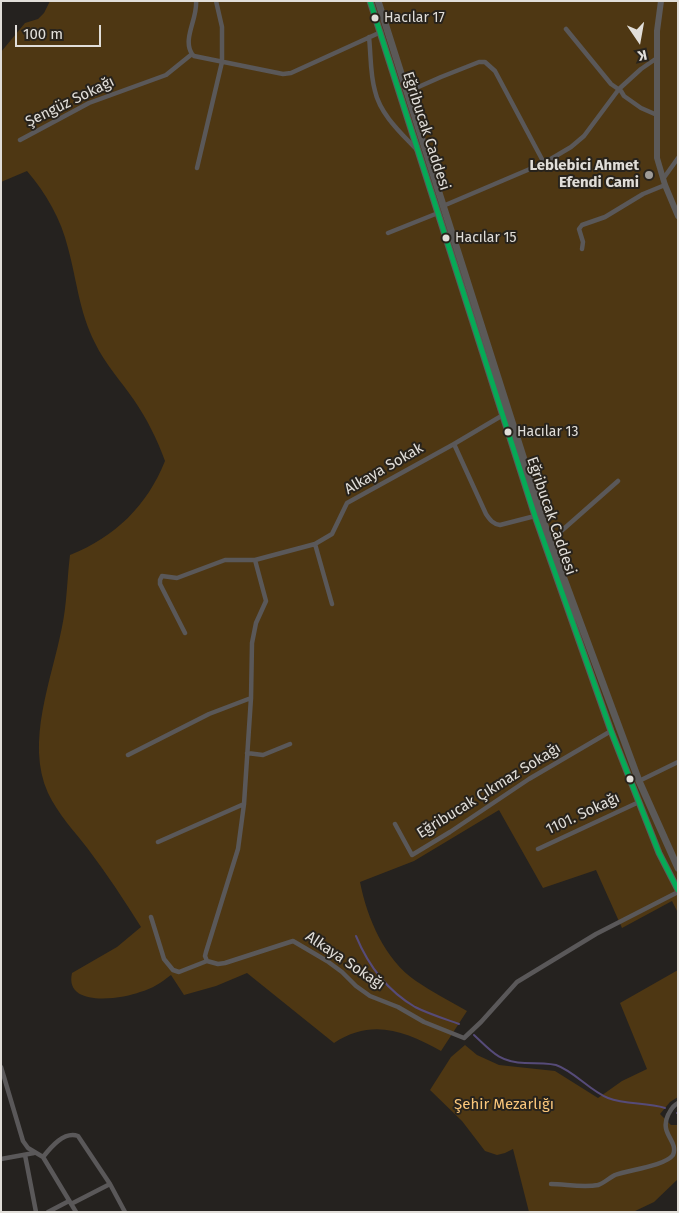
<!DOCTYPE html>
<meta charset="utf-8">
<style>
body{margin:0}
#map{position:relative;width:679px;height:1213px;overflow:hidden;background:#25221f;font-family:"Fira Sans",sans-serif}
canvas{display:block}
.frame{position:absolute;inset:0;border:2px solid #e1ded9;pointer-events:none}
.north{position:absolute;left:614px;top:15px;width:50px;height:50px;-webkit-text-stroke:4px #28231c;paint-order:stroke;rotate:168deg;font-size:14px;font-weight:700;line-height:20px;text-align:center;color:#e1ded9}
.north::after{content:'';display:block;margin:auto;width:18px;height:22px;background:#e1ded9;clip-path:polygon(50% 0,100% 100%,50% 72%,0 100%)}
.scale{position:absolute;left:15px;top:25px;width:86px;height:22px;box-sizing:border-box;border:2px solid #e1ded9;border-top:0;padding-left:6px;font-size:15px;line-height:18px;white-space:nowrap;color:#e1ded9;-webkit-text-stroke:4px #28231c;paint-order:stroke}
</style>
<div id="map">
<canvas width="679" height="1213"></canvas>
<div class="frame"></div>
<div class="north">K</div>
<div class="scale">100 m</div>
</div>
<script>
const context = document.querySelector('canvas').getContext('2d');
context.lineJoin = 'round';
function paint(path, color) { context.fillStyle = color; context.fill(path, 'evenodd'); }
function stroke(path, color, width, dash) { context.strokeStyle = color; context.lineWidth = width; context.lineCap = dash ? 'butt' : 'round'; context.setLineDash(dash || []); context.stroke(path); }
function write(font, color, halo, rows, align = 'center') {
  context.font = font + ' "Fira Sans",sans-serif'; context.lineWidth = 4; context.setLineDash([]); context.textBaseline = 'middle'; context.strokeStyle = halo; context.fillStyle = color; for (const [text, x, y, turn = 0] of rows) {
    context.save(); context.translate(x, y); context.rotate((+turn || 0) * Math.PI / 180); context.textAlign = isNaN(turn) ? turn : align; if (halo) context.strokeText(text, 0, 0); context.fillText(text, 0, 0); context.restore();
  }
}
const green = new Path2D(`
 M50 1H678V913L672 901 622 928 596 870 543 888 499 810 414 861 360 882C367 918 385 960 416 981 432 992 450 1001 467 1011L441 1051C405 1031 372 1018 334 1043L247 973 216 986 184 995 171 975C162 982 152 989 140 992 122 999 64 1008 72 973L117 947 141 927C124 900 107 874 88 849 74 831 58 814 48 793 25 742 52 679 62 627 67 603 67 579 70 555 115 537 147 506 165 461 157 439 147 419 134 400 121 381 105 364 95 343 79 311 77 281 68 248 61 219 46 193 27 171L1 182V52L25 23 38 19 44 13Z
 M678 970V1097L670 1102 660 1114 671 1125H678V1179L654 1202 633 1212H529L513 1149 505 1153 497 1155 485 1151 462 1121 430 1090 451 1057 465 1045 477 1055 499 1065 555 1071 598 1098 622 1081 647 1069 620 1003Z`);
const stream = new Path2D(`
 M356 936C368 965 388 991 415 1007 429 1014 445 1019 459 1024
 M474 1035C491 1051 500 1063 525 1063 535 1063 547 1063 556 1065 574 1071 590 1091 608 1098 626 1105 646 1102 665 1108
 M677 1113H678`);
const street = new Path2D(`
 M566 29 611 84 621 91 624 96 641 108 657 115
 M369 37C371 55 370 74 375 91 380 114 401 133 417 150
 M192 54 194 56 283 74 291 73 381 32
 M192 54C182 39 198 18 196 1
 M407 92 441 77 479 62H485L495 71 544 163
 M20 140 89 103 166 75 192 54
 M197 168 222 62V27L216 1
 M663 179 678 158
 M443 206 544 163 571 147 584 136 619 89 641 69 657 58
 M388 233 438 213
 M582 249 583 242 579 229 582 225 605 217 643 194 665 185
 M454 444 503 415
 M550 541 618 481
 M315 544 332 604
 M255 560 266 601 256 623 252 643 251 698 244 804 238 849 206 952 205 956 207 961 218 964 225 963 293 941 327 961 342 972 356 986 370 996 398 1007 424 1022 464 1038 481 1022 517 982 596 934 678 892
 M185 633 160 584V580L162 576 177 578 225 560H255L315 544 332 534 347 503 454 444 486 514C490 520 493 524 500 525L535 516
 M247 753 263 755 290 744
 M128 755 209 714 251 698
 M639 781 678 762
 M395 824 412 855 450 832 529 779 611 731
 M158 842 244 804
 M538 849 639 802
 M151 917 164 959 173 970 179 972 207 961
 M1 1067 23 1141 28 1148 43 1157
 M25 1155 36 1212
 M43 1157C51 1147 64 1131 78 1136L110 1184 125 1212
 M43 1157 76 1212
 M1 1159 34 1153
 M551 1184C565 1184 583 1188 598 1185 604 1183 609 1178 615 1175 628 1170 665 1166 673 1155 679 1141 659 1134 668 1115 671 1110 672 1106 678 1103
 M71 1204 110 1184
 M48 1212 69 1201`);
const secondary = new Path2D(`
 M661 1 657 31V158L665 185 678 216`);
const primary = new Path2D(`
 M370 1 535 516 611 731 659 853 678 890
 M378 1 550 541 639 781 678 868`);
const bus1 = new Path2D(`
 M370 1 535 516 611 731 659 853 678 890`);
const markers = [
 [375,18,4.5,"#e1ded9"],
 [649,175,5,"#9f9c98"],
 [446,238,4.5,"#e1ded9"],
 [508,432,4.5,"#e1ded9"],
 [630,779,4.5,"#e1ded9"]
];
const busNames = [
 ["Hacılar 17",384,18],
 ["Hacılar 15",455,238],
 ["Hacılar 13",517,432]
];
const streetNames = [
 ["Şengüz Sokağı",70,102,-26],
 ["Eğribucak Caddesi",426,131,72],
 ["Alkaya Sokak",384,469,-30],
 ["Eğribucak Caddesi",551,516,71],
 ["Eğribucak Çıkmaz Sokağı",489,791,-32],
 ["1101. Sokağı",583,814,-25],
 ["Alkaya Sokağı",345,961,34]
];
const poiNames = [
 ["Leblebici Ahmet",639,166],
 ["Efendi Cami",639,183]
];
const parkNames = [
 ["Şehir Mezarlığı",504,1105]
];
paint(green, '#4e3713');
stroke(stream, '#564b79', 2);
stroke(street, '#5a5859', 4.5);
stroke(secondary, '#5c5a5a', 6);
stroke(primary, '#5b5958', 7);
stroke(bus1, '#06aa56', 5);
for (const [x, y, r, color] of markers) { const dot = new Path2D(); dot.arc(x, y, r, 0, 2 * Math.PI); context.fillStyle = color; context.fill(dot); stroke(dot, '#28231c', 2); }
write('14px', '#e1ded9', '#28231c', busNames, 'left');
write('15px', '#e1ded9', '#28231c', streetNames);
write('bold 15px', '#e1ded9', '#28231c', poiNames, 'right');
write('15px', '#fac67a', '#28231c', parkNames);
</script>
